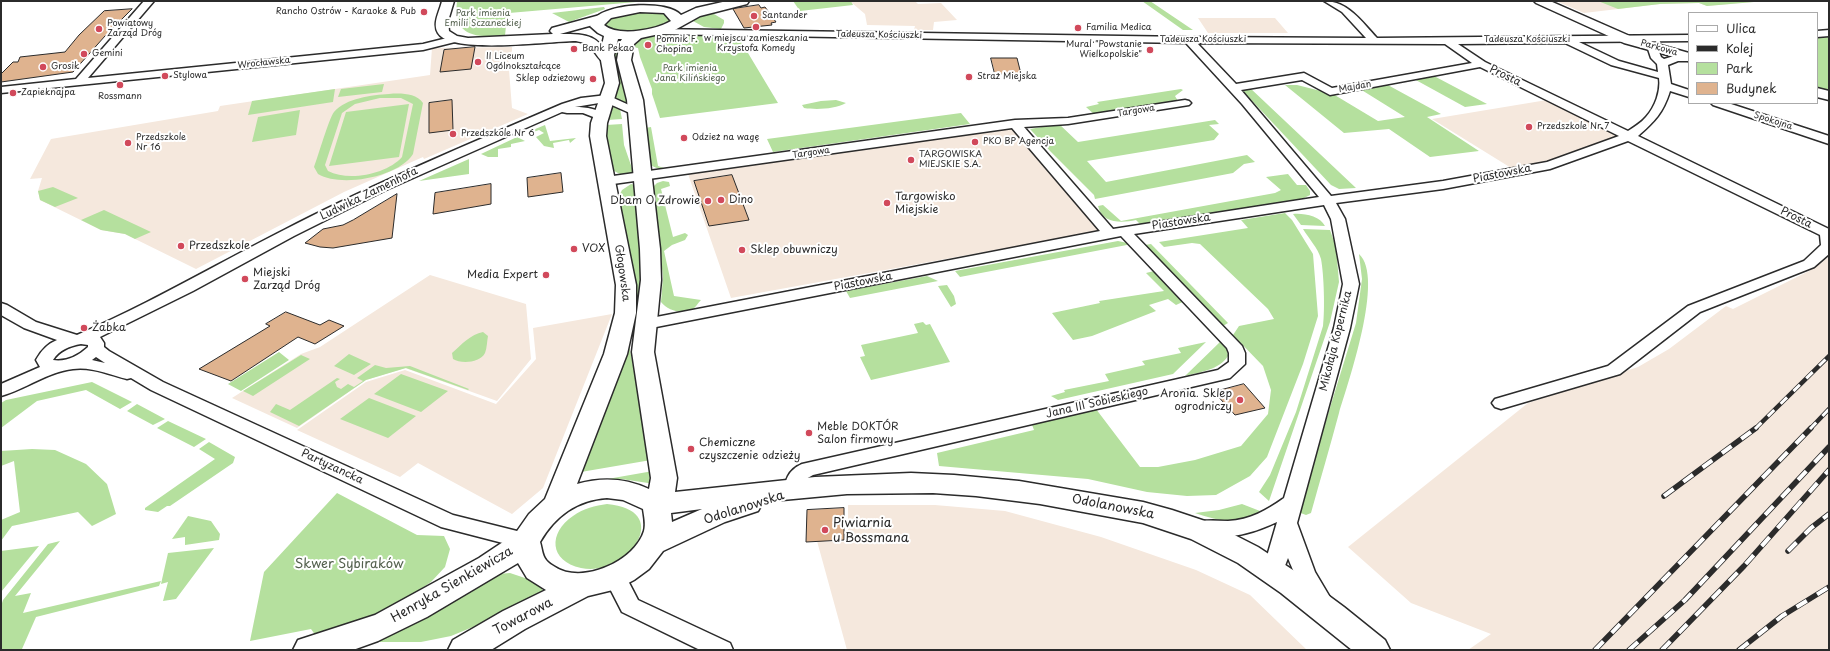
<!DOCTYPE html>
<meta charset="utf-8">
<style>
body{margin:0}
#map{position:relative;width:1830px;height:651px;overflow:hidden;background:#fff;font-family:"Playpen Sans",sans-serif}
canvas{display:block}
.frame{position:absolute;inset:0;border:2px solid #2b2b2b;pointer-events:none}
.legend{position:absolute;left:1688px;top:12px;width:130px;height:92px;box-sizing:border-box;background:#fff;border:1px solid #aaa;margin:0;padding:5px 7px;list-style:none;font-size:12px;color:#2b2b2b}
.legend li{display:flex;align-items:center;gap:8px;height:20px}
.legend b{width:20px;border:1px solid #aaa}
</style>
<div id="map">
<canvas width="1830" height="651"></canvas>
<div class="frame"></div>
<ul class="legend">
<li><b style="height:5px;background:#fff"></b>Ulica</li>
<li><b style="height:5px;background:#2b2b2b"></b>Kolej</li>
<li><b style="height:11px;background:#b5e09e"></b>Park</li>
<li><b style="height:11px;background:#dfb38f"></b>Budynek</li>
</ul>
</div>
<script>
const context = document.querySelector('canvas').getContext('2d');
context.lineJoin = 'round';
function paint(path, color) { context.fillStyle = color; context.fill(path, 'evenodd'); }
function stroke(path, color, width, dash) { context.strokeStyle = color; context.lineWidth = width; context.lineCap = dash ? 'butt' : 'round'; context.setLineDash(dash || []); context.stroke(path); }
function write(font, color, halo, rows, align = 'center') {
  context.font = font + ' "Playpen Sans",sans-serif'; context.lineWidth = 4; context.setLineDash([]); context.textBaseline = 'middle'; context.strokeStyle = halo; context.fillStyle = color; for (const [text, x, y, turn = 0] of rows) {
    context.save(); context.translate(x, y); context.rotate((+turn || 0) * Math.PI / 180); context.textAlign = isNaN(turn) ? turn : align; if (halo) context.strokeText(text, 0, 0); context.fillText(text, 0, 0); context.restore();
  }
}
const built = new Path2D(`
 M852 1H915L918 4 941 3 957 20 934 22 933 30H914L915 26 867 25 865 14 852 3Z
 M1556 1H1763L1707 6 1699 3 1660 4 1584 13Z
 M1198 18H1275L1288 33H1208Z
 M512 47V51L508 57 512 108 528 114 424 159 423 157 344 192 196 269 125 234 101 230 40 200 38 191 42 178 30 179 51 139 218 111 220 106 430 75 432 48Z
 M1553 99 1630 136 1550 165 1516 171 1432 119Z
 M1011 128 1100 231 731 298 688 174Z
 M1829 257V650H1468L1491 634 1411 603 1348 547 1528 403 1638 367 1669 349 1726 306 1733 309 1809 271Z
 M430 275 526 304 531 359 497 401 405 368 366 380 297 428 232 398 301 354 320 347Z
 M612 314 543 488 512 514 418 463 400 477 297 430 366 382 405 370 496 404 536 359 533 328Z
 M848 505H935L1005 511 1101 537 1196 570 1250 595 1307 650H847L817 541 848 542Z`);
const green = new Path2D(`
 M457 1H648L509 13 507 15 505 36C476 37 453 38 457 1Z
 M793 1H851L853 5 800 11Z
 M1142 1H1150L1193 30H1183Z
 M1598 1H1750L1754 2 1707 6 1699 3 1660 4 1618 9Z
 M604 7 605 9 569 22 552 13Z
 M661 10 671 19 670 21C658 31 615 39 605 24 612 10 647 11 661 10Z
 M709 11 724 20V23L721 29 704 27 693 21 692 20Z
 M668 33 744 34 741 51 748 53 778 103 660 118 652 94V89L640 57 638 48 632 47C641 35 654 35 668 33Z
 M1829 37V94L1817 90V38Z
 M615 47H620L628 105 613 100 618 78 613 61Z
 M1434 76 1487 104 1465 107 1414 79Z
 M384 84 382 92 338 97 341 89Z
 M1386 84 1441 114 1427 117 1479 151 1430 157 1389 129 1344 133 1285 85H1297L1333 94 1378 121 1405 117 1360 89Z
 M1249 87 1356 188 1339 189 1331 185 1241 89Z
 M335 89 333 102 248 115 252 101Z
 M1181 89 1183 90 1175 96 1178 101 1095 115 1086 107 1099 104 1097 102Z
 M389 94C400 93 416 93 423 103L413 154C399 177 341 188 318 174L314 167C318 157 329 118 334 112 346 98 372 95 389 94ZM380 98H401L413 104 402 157C387 174 349 182 328 171L325 165 342 113 355 104Z
 M836 100 846 103C835 109 817 110 804 108L802 105 821 101Z
 M409 104 399 157 329 166 346 112Z
 M611 105 620 109 622 119 607 120Z
 M300 110 296 135 252 142 258 117Z
 M961 113 970 124 773 152 767 139Z
 M1215 120 1219 124 1209 125 1219 134 1214 140 1087 161 1106 182 1247 155 1255 162 1244 164 1233 173 1095 199 1094 195 1050 151 1030 129 1059 124 1078 142Z
 M622 124 624 145 634 174C627 177 617 174 612 169L605 133 606 125Z
 M545 125 550 141 576 138 570 143 569 140 553 143 554 148 544 146 536 137 544 133 539 130 531 133 528 132Z
 M651 127 658 166 667 169 661 170 650 165 645 128Z
 M517 137 525 141 511 144V147L498 149V157H488L481 154Z
 M469 159V174L419 181Z
 M1288 174 1297 185H1306L1310 191V195L1298 201 1142 226 1136 220C1122 223 1102 224 1098 206L1103 205 1121 221 1275 193 1281 190 1266 177Z
 M663 181 669 182 670 186 661 189 673 237 685 233 688 235 685 240 672 245 664 251 674 296 701 300C698 303 695 308 692 310 682 315 667 310 661 302L663 277 653 187 657 183Z
 M631 184 635 185 643 284 639 306 618 198 622 190Z
 M53 187 78 198 55 207 40 200 38 191Z
 M104 210 151 232 135 239 125 234 101 230 81 220Z
 M1285 213 1292 220 1313 254 1318 316 1303 364 1267 457 1250 476 1216 495 1187 496 1147 492 1088 479 939 466 937 453 1034 430 1031 422 1096 409 1140 467H1158L1195 460 1241 446 1268 414 1271 390 1263 366 1233 335 1239 326 1274 319 1268 309 1200 244 1192 243 1164 247 1159 242 1248 228 1241 220Z
 M1293 214C1304 213 1320 216 1325 226L1301 225Z
 M1303 229 1330 230 1336 247 1339 282 1330 322 1269 501 1259 492 1270 475 1296 412 1323 326C1325 309 1324 275 1321 259 1318 248 1309 239 1303 229Z
 M1118 241 1132 244 960 277 955 271Z
 M1151 244 1228 323 1223 326 1145 245Z
 M1359 254C1385 277 1348 383 1339 413 1330 447 1320 480 1311 513L1306 515 1298 512 1356 323 1362 279Z
 M1158 270 1187 300 1176 305 1168 299 1149 305 1156 311 1092 336 1073 340 1052 313 1100 303 1099 301 1164 291 1146 273Z
 M927 276 938 281 850 298 846 291Z
 M947 285 954 296 956 304 951 307 938 286Z
 M923 322 926 325 930 324 950 362 871 380 860 357 865 356 861 345 918 333 914 324Z
 M483 332 488 336C487 341 487 348 485 353 480 363 461 364 453 359L452 353C461 345 471 334 483 332Z
 M1221 341 1227 347 1228 356C1219 370 1200 372 1185 376Z
 M1206 342 1173 374 1058 400 1051 396 1065 392 1064 390 1109 381 1105 374 1145 365 1142 361 1181 353 1178 348Z
 M629 345 651 460 581 472Z
 M279 352 289 360 241 391 228 384Z
 M349 354 371 364 354 375 334 366Z
 M301 355 310 359 253 396 243 391Z
 M375 365 386 368 410 366 469 389 468 390 406 368 366 380 299 426 270 412 276 404 290 410 337 378 340 379 335 382 337 387 341 389 348 384 354 387 363 381 357 378Z
 M401 374 448 391 421 412 374 394Z
 M92 382 132 402 120 409 86 390 37 401 1 428V403L6 400Z
 M369 398 416 416 388 438 340 419Z
 M137 404 165 419 153 425 127 411Z
 M168 421 206 439 194 447 157 428Z
 M209 442 235 457 233 463 170 506H167L158 512 145 510V508L215 459 199 449Z
 M32 449 55 450 86 464 107 484 116 514 92 526 78 512 12 526 1 541V520L20 512 14 461 1 466V451Z
 M653 471 655 484 621 479 579 484Z
 M337 493 417 535 444 536 450 549 445 567 431 582 400 603 361 621 316 636 311 629 250 641 264 572Z
 M607 504C676 510 627 578 581 568 549 561 548 533 573 516 584 508 595 506 607 504Z
 M1242 504 1260 511C1240 528 1217 520 1195 513L1219 510Z
 M188 516 211 521 220 534 219 540 185 545V537L172 539Z
 M60 541 15 596 31 593 23 613 161 581 159 586 36 617 22 649 1 650V606L3 600 48 544Z
 M39 546 1 592V551Z
 M214 548 176 599 163 601 168 582 161 584 168 553Z
 M510 573 528 579 542 586V591L507 609 485 622 451 636 421 642H380L373 640 498 574Z`);
const building = new Path2D(`
 M759 5 761 8 765 7 776 22 771 23 772 25 744 28 733 9Z
 M132 9 105 36 73 72 1 82V74L13 62H18L20 57 65 52 79 35 104 11Z
 M475 47 471 69 440 72 444 50Z
 M991 58H1017L1021 74H995Z
 M452 100 453 130 429 133V103Z
 M561 173 563 192 528 197 527 178Z
 M732 175 749 220 709 226 694 181Z
 M491 184V204L433 214 435 193Z
 M397 194 392 238 333 248 320 247 305 243 323 229 343 225 353 220Z
 M286 312 320 325 329 320 344 326 315 344 298 337 231 381 199 369 270 326 266 324Z
 M1244 384 1265 408 1235 415 1214 392Z
 M844 508V540L806 542 807 510Z`);
const minor = new Path2D(`
 M144 1H154L88 78 423 44 455 36 460 39 459 41 423 50 1 93V87L76 79Z
 M1324 1C1348 1 1362 22 1377 38L1689 35V41L1579 42 1619 61 1658 72 1657 64 1651 58 1647 46 1648 44H1656L1661 57 1664 59 1677 55H1689V61H1678L1668 65 1671 84 1689 90V97L1670 91C1663 113 1655 121 1638 136L1829 229V254L1814 267 1700 312 1620 374 1501 409 1495 407 1492 403 1495 399 1608 366 1688 306 1804 261 1821 245 1820 235 1628 141 1550 169 1443 189 1336 203 1345 219 1359 284 1350 328 1297 523 1315 572 1331 599 1328 605C1323 607 1318 609 1313 605 1305 600 1292 568 1288 558L1281 576 1274 578 1267 576 1263 570 1277 522C1252 534 1221 542 1194 533L1191 528 1194 523C1205 519 1216 521 1228 521 1250 520 1267 510 1284 498L1334 328 1343 284 1331 219 1324 205 1134 234 1242 346 1245 353V364L1230 378 813 475 806 479 805 490 802 495 795 497 788 495C781 482 790 469 802 464L1218 370 1229 362V353L1227 348 1121 236 646 329 640 327 638 324 640 321 646 319 1100 231 1012 128 606 185 601 184 600 181 601 178 606 177 1015 120 1068 118 1185 100 1189 101 1191 103 1189 105 1068 124 1024 127 1113 229 1319 197 1242 104 1186 43 657 34 652 31 654 29 1189 37 1366 38 1342 12ZM1197 43 1445 44 1472 63 1332 88 1304 73 1236 84ZM1565 43 1611 65 1659 78C1661 91 1655 107 1646 117 1641 123 1634 127 1628 131L1485 62 1458 44ZM1480 67 1619 136 1547 162 1443 181 1331 196 1241 90 1302 80 1330 95Z
 M1829 30V36L1817 37V31Z
 M607 95 640 110 642 112 640 114H632L605 102 575 107C586 107 600 109 607 117L601 120 583 113H567L562 112 386 190 294 236 193 291 100 337 104 343V347L109 351 163 382 453 515 533 535 536 541 533 547 526 549 441 527 151 390 131 378 127 379C111 375 90 366 73 369 47 372 26 389 1 396V384L40 367 36 360C41 351 47 344 57 340L24 328 1 315V303L7 305 36 322 77 335C149 304 215 265 284 230 375 183 469 144 562 104L581 98ZM81 344 88 345V347C78 356 66 362 53 360 59 350 70 346 81 344ZM96 357 105 363 92 360Z
 M1711 103H1728L1829 136V144L1713 105Z
 M615 568 623 571 638 600 730 643 733 650H700L622 612 604 577 607 571Z`);
const tertiary = new Path2D(`
 M442 1H454L448 21 449 31 457 36 468 38 553 34 550 31 552 28 600 15 604 16 606 19 604 22 560 34C590 34 596 35 613 60L612 63C599 66 597 51 588 45 584 42 580 42 576 41 550 41 451 55 438 33 432 23 440 11 442 1Z
 M1534 1H1550L1632 37 1689 53V61L1624 43 1536 3Z
 M1817 88 1829 91V100L1817 97Z`);
const secondary = new Path2D(`
 M727 1H749L747 4 700 16 673 31 641 38 634 44 631 60 643 100 660 249 661 280 654 352 677 478 675 492 815 477 911 473 954 475 1019 481 1143 502 1172 510 1211 523 1258 547 1302 576 1344 607 1385 640 1390 650H1352L1281 593 1238 563 1191 539 1143 523 1040 504 976 496 933 493 847 494 761 502 762 504 758 511 725 522 663 551 649 569 634 580 617 589 588 596 525 629 491 650H448L453 640 503 611 546 590 527 578 518 563 427 617 378 641 353 650H293L298 640 375 615 479 558 515 534 529 514 545 499 604 354 615 313 616 285 590 136 591 123 605 83 600 55 604 36 598 33 590 26C592 23 593 20 595 18 609 3 668 0 681 15L696 8ZM640 12 664 13 671 21C656 30 618 37 604 25L611 18ZM618 39H622L620 42 617 60 627 100 640 249 641 280 632 352 651 478 649 489C625 478 602 477 577 484L627 354 636 313V285L606 136 607 123 619 83 614 55ZM607 498 623 500 643 509C644 516 646 524 644 531 635 561 582 585 555 567 552 565 548 563 546 560 542 555 542 548 540 542 555 516 577 500 607 498ZM702 509 672 522 671 513Z`);
const railFar1 = new Path2D(`
 M1755 429 1829 356
 M1810 429 1829 409`);
const rail = new Path2D(`
 M1664 496 1756 428
 M1788 551 1811 528 1829 514
 M1595 650 1811 428
 M1629 650 1685 600 1829 447
 M1662 650 1744 566 1829 470
 M1739 650 1782 616 1829 587`);
const markers = [
 [424,12,4,"#d1495b"],
 [754,16,4,"#d1495b"],
 [756,27,4,"#d1495b"],
 [1078,28,4,"#d1495b"],
 [99,29,4,"#d1495b"],
 [648,45,4,"#d1495b"],
 [574,49,4,"#d1495b"],
 [1150,50,4,"#d1495b"],
 [84,54,4,"#d1495b"],
 [478,62,4,"#d1495b"],
 [43,67,4,"#d1495b"],
 [165,76,4,"#d1495b"],
 [969,77,4,"#d1495b"],
 [593,79,4,"#d1495b"],
 [120,85,4,"#d1495b"],
 [13,93,4,"#d1495b"],
 [1529,127,4,"#d1495b"],
 [453,134,4,"#d1495b"],
 [684,138,4,"#d1495b"],
 [975,142,4,"#d1495b"],
 [128,143,4,"#d1495b"],
 [911,160,4,"#d1495b"],
 [721,200,4,"#d1495b"],
 [708,201,4,"#d1495b"],
 [887,203,4,"#d1495b"],
 [181,246,4,"#d1495b"],
 [574,249,4,"#d1495b"],
 [742,250,4,"#d1495b"],
 [546,275,4,"#d1495b"],
 [245,279,4,"#d1495b"],
 [84,328,4,"#d1495b"],
 [1240,400,4,"#d1495b"],
 [809,433,4,"#d1495b"],
 [691,449,4,"#d1495b"],
 [825,530,4,"#d1495b"]
];
const farPoinames = [
 ["Rancho Ostrów - Karaoke & Pub",416,12,"right"],
 ["Santander",762,16],
 ["Powiatowy",107,24],
 ["Zarząd Dróg",107,34],
 ["Familia Medica",1086,28],
 ["w miejscu zamieszkania",756,39,"center"],
 ["Krzystofa Komedy",756,49,"center"],
 ["Pomnik F.",656,40],
 ["Chopina",656,50],
 ["Mural \"Powstanie",1142,45,"right"],
 ["Wielkopolskie\"",1142,55,"right"],
 ["Bank Pekao",582,49],
 ["Gemini",92,54],
 ["II Liceum",486,57],
 ["Ogólnokształcące",486,67],
 ["Grosik",51,67],
 ["Stylowa",173,76],
 ["Straż Miejska",977,77],
 ["Sklep odzieżowy",585,79,"right"],
 ["Zapieknajpa",21,93],
 ["Rossmann",120,97,"center"],
 ["Przedszkole Nr 7",1537,127],
 ["Przedszkole Nr 6",461,134],
 ["Przedszkole",136,138],
 ["Nr 16",136,148],
 ["Odzież na wagę",692,138],
 ["PKO BP Agencja",983,142],
 ["TARGOWISKA",919,155],
 ["MIEJSKIE S.A.",919,165]
];
const farParknames = [
 ["Park imienia",483,14],
 ["Emilii Sczaneckiej",483,24],
 ["Park imienia",690,69],
 ["Jana Kilińskiego",690,79]
];
const farStreetnames = [
 ["Tadeusza Kościuszki",879,35,1],
 ["Tadeusza Kościuszki",1203,40],
 ["Tadeusza Kościuszki",1527,40],
 ["Parkowa",1659,48,16],
 ["Wrocławska",264,63,-6],
 ["Majdan",1355,87,-10],
 ["Targowa",1136,111,-9],
 ["Spokojna",1773,121,18],
 ["Targowa",811,153,-8]
];
const streetNames = [
 ["Prosta",1505,76,26],
 ["Piastowska",1502,174,-11],
 ["Ludwika Zamenhofa",369,194,-26],
 ["Prosta",1796,218,26],
 ["Piastowska",1181,222,-9],
 ["Głogowska",622,273,82],
 ["Piastowska",863,282,-11],
 ["Mikołaja Kopernika",1336,341,-76],
 ["Jana III Sobieskiego",1097,403,-13],
 ["Partyzancka",332,467,25]
];
const poiNames = [
 ["Targowisko",895,197],
 ["Miejskie",895,210],
 ["Dino",729,200],
 ["Dbam O Zdrowie",700,201,"right"],
 ["Przedszkole",189,246],
 ["VOX",582,249],
 ["Sklep obuwniczy",750,250],
 ["Miejski",253,273],
 ["Zarząd Dróg",253,286],
 ["Media Expert",538,275,"right"],
 ["Żabka",92,328],
 ["Aronia. Sklep",1232,394,"right"],
 ["ogrodniczy",1232,407,"right"],
 ["Meble DOKTÓR",817,427],
 ["Salon firmowy",817,440],
 ["Chemiczne",699,443],
 ["czyszczenie odzieży",699,456]
];
const nearStreetnames = [
 ["Odolanowska",1113,507,11],
 ["Odolanowska",744,508,-18],
 ["Henryka Sienkiewicza",452,585,-30],
 ["Towarowa",523,617,-28]
];
const nearPoinames = [
 ["Piwiarnia",833,523],
 ["u Bossmana",833,538]
];
const nearParknames = [
 ["Skwer Sybiraków",349,564]
];
paint(built, '#f5e8dd');
paint(green, '#b5e09e');
paint(building, '#dfb38f');
stroke(building, '#2b2b2b', 1);
stroke(minor, '#2b2b2b', 3);
stroke(tertiary, '#2b2b2b', 3);
stroke(secondary, '#2b2b2b', 3);
paint(minor, '#fff');
paint(tertiary, '#fff');
paint(secondary, '#fff');
stroke(railFar1, '#2b2b2b', 4.5);
stroke(rail, '#2b2b2b', 5.5);
stroke(railFar1, '#fff', 3, [9]);
stroke(rail, '#fff', 4, [12]);
for (const [x, y, r, color] of markers) { const dot = new Path2D(); dot.arc(x, y, r, 0, 2 * Math.PI); context.fillStyle = color; context.fill(dot); stroke(dot, '#fff', 1.5); }
write('9px', '#2b2b2b', '#fff', farPoinames, 'left');
write('9px', '#54614e', '#fff', farParknames);
write('9px', '#2b2b2b', '#fff', farStreetnames);
write('11px', '#2b2b2b', '#fff', streetNames);
write('11px', '#2b2b2b', '#fff', poiNames, 'left');
write('13px', '#2b2b2b', '#fff', nearStreetnames);
write('13px', '#2b2b2b', '#fff', nearPoinames, 'left');
write('13px', '#54614e', '#fff', nearParknames);
</script>
